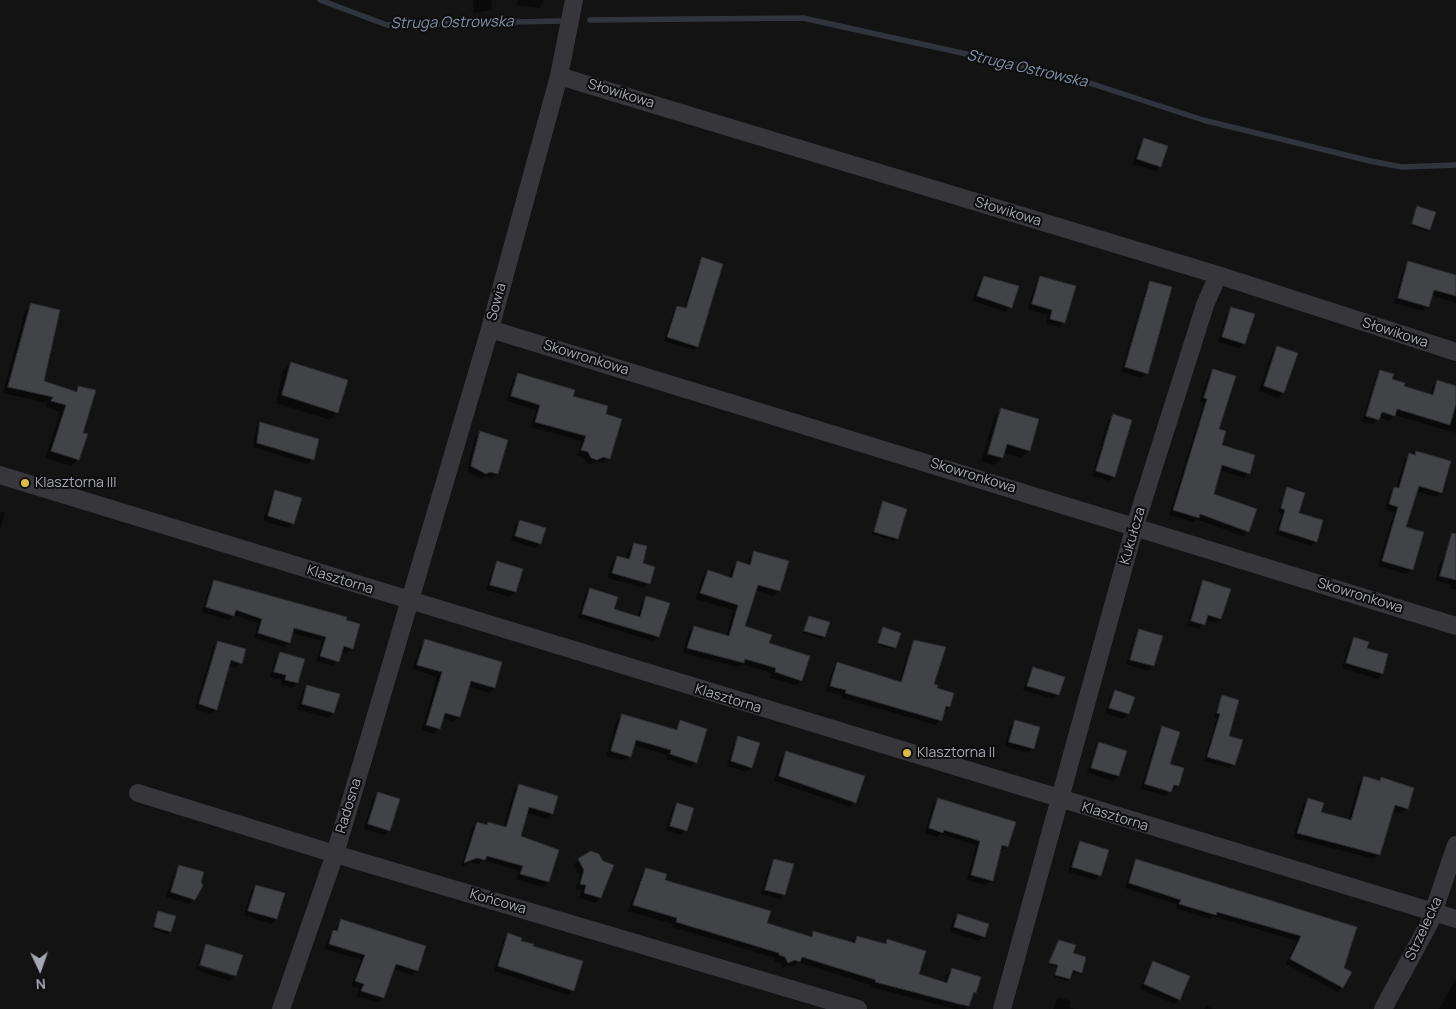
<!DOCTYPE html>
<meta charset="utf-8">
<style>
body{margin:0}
#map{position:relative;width:1456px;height:1009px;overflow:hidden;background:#131314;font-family:Manrope,sans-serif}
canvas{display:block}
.north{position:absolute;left:15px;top:944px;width:50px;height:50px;-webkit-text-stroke:4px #0e0e0f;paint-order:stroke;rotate:177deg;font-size:14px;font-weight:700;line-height:20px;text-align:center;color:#a6a8b3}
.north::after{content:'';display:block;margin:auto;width:18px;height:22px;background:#a6a8b3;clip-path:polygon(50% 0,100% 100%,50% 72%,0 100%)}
</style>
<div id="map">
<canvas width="1456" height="1009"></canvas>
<div class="north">N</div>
</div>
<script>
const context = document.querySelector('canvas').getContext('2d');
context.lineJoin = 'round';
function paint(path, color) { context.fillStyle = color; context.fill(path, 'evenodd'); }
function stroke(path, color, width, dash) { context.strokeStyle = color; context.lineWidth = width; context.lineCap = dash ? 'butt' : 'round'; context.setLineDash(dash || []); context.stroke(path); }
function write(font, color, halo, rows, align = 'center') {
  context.font = font + ' Manrope,sans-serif'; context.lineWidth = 4; context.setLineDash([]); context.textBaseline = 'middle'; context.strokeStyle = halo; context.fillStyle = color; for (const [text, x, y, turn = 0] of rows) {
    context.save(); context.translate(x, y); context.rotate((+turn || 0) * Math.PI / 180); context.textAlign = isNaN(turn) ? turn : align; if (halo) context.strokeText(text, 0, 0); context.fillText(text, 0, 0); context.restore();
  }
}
const shadow = new Path2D(`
 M473 0H491L492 10 474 13Z
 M518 0H544L540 8 517 5Z
 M1144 140 1160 166 1155 171 1133 164 1139 145Z
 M1418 208 1429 229 1427 231 1411 226Z
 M703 258 697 346 694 350 664 341 674 311 678 307 684 309 699 262Z
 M1409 263 1456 275V303L1431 295 1428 306 1423 311 1394 303 1404 268Z
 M984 277 1011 307 1006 312 973 301 979 282Z
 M1040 277 1064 322 1059 327 1046 323 1048 315 1028 309 1036 282Z
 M1151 283 1147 373 1142 378 1121 372 1146 288Z
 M32 305 43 382 74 392 78 387 82 434 78 460 71 466 45 458 60 412 46 407 47 403 3 393 25 311Z
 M1232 308 1244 343 1239 348 1218 342 1227 313Z
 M1277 347 1283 393 1278 398 1259 391 1272 352Z
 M291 363 337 412 330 420 276 403 283 371Z
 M1213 370 1220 446 1248 473 1244 478 1220 470 1212 494 1248 531 1243 536 1196 519 1193 522 1169 515 1204 403 1200 402 1208 375Z
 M1381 371 1402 387 1430 396 1433 386 1438 381 1456 387V433L1394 415 1389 421 1379 417 1373 424 1362 421 1376 376Z
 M518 375 572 397 605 415 608 458 604 463 597 461 591 464 587 463 583 457 577 455 582 441 531 427 536 410 507 401 513 380Z
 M1001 410 1029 450 1021 458 1003 453 1002 458 994 465 981 462 994 417Z
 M1113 416 1114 476 1109 481 1092 476 1108 421Z
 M260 423 312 459 308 464 253 447 256 428Z
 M480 433 497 473 492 478 485 476 481 478 467 471 475 438Z
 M1417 452 1441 492 1436 497 1416 491 1405 528 1412 569 1407 574 1378 566 1394 512 1385 509 1390 493 1396 489 1405 459Z
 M1288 489 1298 514 1322 521 1315 542 1311 546 1275 534 1282 514 1278 512 1284 493Z
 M276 492 293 523 288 528 263 521 271 496Z
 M883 502 906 509 895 541 872 534Z
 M0 512 5 513 0 529Z
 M520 521 540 543 535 548 511 541 515 526Z
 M634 544 649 583 644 588 608 578 612 562 617 557 626 560 629 549Z
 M754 553 787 562 779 591 773 596 755 590 744 627 768 644 801 680 796 685 770 678 771 673 741 664 738 667 683 653 689 632 694 627 726 637 733 610 696 599 703 576 708 571 729 578 732 568 738 563 747 566 749 558Z
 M1446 556 1456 557V590L1450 588 1451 585 1435 580 1441 561Z
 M498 563 515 592 510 597 486 590 493 568Z
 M215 581 352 648 347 653 341 651 338 661 333 666 316 661 322 641 292 633 289 642 284 647 254 638 258 623 234 615 229 620 202 612 210 586Z
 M1203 582 1220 619 1215 623 1205 620 1199 629 1187 626 1198 587Z
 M590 590 612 610 637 618 642 603 647 598 658 637 653 641 578 618 585 594Z
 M809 617 824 637 822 639 803 633Z
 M883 629 895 647 893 649 877 645Z
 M1140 631 1161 637 1152 666 1148 671 1126 664 1135 636Z
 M1354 638 1365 649 1387 655 1382 674 1377 679 1342 668 1349 643Z
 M425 641 500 663 494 688 489 693 468 686 458 717 454 722 442 718 438 729 434 734 422 730 437 677 413 669 420 646Z
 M218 642 241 663 236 668 228 666 216 709 211 714 195 709 213 647Z
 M914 642 933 685 949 706 936 725 841 698 842 695 826 691 833 669 837 664 899 683 910 647Z
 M280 654 297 683 292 688 281 684 282 680 270 677 275 659Z
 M1034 668 1058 695 1053 699 1023 690 1029 673Z
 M308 686 333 713 328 718 298 709 303 691Z
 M1115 692 1128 714 1123 719 1105 713 1110 696Z
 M1223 697 1227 736 1234 764 1230 768 1204 761 1217 718 1214 717 1219 701Z
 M622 715 675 730 681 721 696 762 691 767 666 759 667 755 633 745 630 756 625 761 606 756 617 720Z
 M1015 722 1033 748 1028 753 1005 746 1010 726Z
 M1162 727 1169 765 1178 786 1173 790 1171 789 1166 796 1141 789 1158 732Z
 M739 738 751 767 746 772 727 766 734 743Z
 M1100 744 1125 752 1118 776 1113 781 1087 773 1095 749Z
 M786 753 855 802 850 807 774 781 781 758Z
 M1364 778 1378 782 1381 778 1406 808 1402 813 1392 811 1379 855 1374 859 1293 838 1303 805 1308 800 1320 813 1348 821 1359 783Z
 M519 785 557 797 551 814 547 819 526 813 519 837 557 851 548 882 543 887 516 879 519 871 483 860 479 864 471 862 461 867 472 828 477 824 486 826 488 824 503 828 514 790Z
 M378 793 389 830 384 835 364 829 373 798Z
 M938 799 1007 846 1002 851 1000 850 992 880 987 885 967 880 976 845 940 834 937 837 925 833 933 804Z
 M677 804 686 830 681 835 666 830 672 809Z
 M1080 843 1100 875 1095 880 1068 872 1075 848Z
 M579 860 612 865 600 898 595 903 579 898 582 890 576 888 580 876 574 864Z
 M774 860 784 894 779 899 761 894 770 865Z
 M1136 860 1355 927 1343 969 1342 987 1338 992 1286 964 1297 941 1213 916 1210 919 1176 908 1177 904 1125 888 1132 865Z
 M180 866 194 899 189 904 166 897 175 871Z
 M647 870 663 881 765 924 808 938 814 932 852 943 857 937 884 945 888 941 918 975 944 983 946 975 952 970 968 1006 965 1009H955L870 987 871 985 798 962 793 967 788 965 782 968 780 963 774 961 775 958 672 927 673 924 628 911 641 875Z
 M256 886 283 894 276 919 271 924 244 915 251 891Z
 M159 912 170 931 168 934 152 929Z
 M958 915 984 936 979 941 950 932 953 920Z
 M341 921 417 970 412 975 393 969 383 997 378 1002 357 996 359 989 351 986 361 960 325 949 329 937Z
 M509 935 520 941 573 990 568 995 494 971 504 939Z
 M1059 941 1071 954 1081 972 1078 974 1071 972 1067 981 1054 977 1057 967 1048 965Z
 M207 946 241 956 234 977V974L198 963 202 951Z
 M1154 962 1179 999 1174 1004 1140 989 1149 967Z
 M197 966 234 977 230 981 196 970Z
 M1456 979V1009H1439L1455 981Z
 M1058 997 1071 1001 1069 1007 1075 1009H1053Z
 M1207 1006 1213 1009H1204Z`);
const stream = new Path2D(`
 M320 0 387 25 559 21
 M590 20 803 18 1071 77 1203 120 1370 161 1402 167 1456 165`);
const building = new Path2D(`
 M1144 138 1168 146 1161 167 1137 159Z
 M1417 206 1436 212 1430 230 1412 224Z
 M702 257 723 264 698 347 667 337 677 306 686 308Z
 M1408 261 1456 275V296L1434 290 1429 307 1398 298Z
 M984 276 1019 286 1012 308 977 296Z
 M1040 276 1076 286 1065 323 1050 319 1052 310 1032 304Z
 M1150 281 1172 287 1148 374 1125 367Z
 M31 303 60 310 44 381 77 392 78 386 96 390 83 433 88 434 79 460 51 451 66 405 51 401 53 397 8 387Z
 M1231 307 1255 314 1245 344 1222 337Z
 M1277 346 1298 353 1284 393 1264 386Z
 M291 362 348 380 338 413 282 395Z
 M1213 369 1236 376 1219 429 1226 431 1222 445 1255 455 1250 474 1222 465 1214 494 1257 509 1249 532 1200 514 1199 518 1173 510 1207 399 1204 398Z
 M1380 370 1394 374 1392 379 1405 383 1404 386 1433 395 1437 380 1456 386V404L1450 425 1397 409 1395 416 1382 412 1379 420 1366 416Z
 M518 373 575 390 573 396 608 406 606 414 622 419 610 459 603 457 597 460 591 458 588 452 581 450 586 436 535 422 540 405 511 396Z
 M1001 408 1039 419 1030 451 1007 444 1003 458 988 454Z
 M1113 414 1132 420 1115 477 1096 471Z
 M260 422 319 439 314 460 257 443Z
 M480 431 508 440 498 474 490 472 486 474 471 466Z
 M1416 451 1451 461 1442 493 1419 486 1406 527 1424 532 1413 570 1382 561 1398 507 1389 504 1394 487 1399 488 1409 453 1415 455Z
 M1287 487 1305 493 1299 513 1323 520 1317 542 1279 530 1285 510 1281 508Z
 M275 490 302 498 294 524 268 516Z
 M883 501 907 509 898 539 874 532Z
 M520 520 546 528 541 544 515 536Z
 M1452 533 1456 534V580L1440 576Z
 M634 543 647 546 643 563 655 567 650 584 612 573 617 556 629 559Z
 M754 551 789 561 780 591 758 585 745 626 772 635 769 643 810 656 802 681 775 672 776 668 745 659 744 663 687 648 694 626 729 636 738 605 700 593 708 570 732 578 737 561 750 565Z
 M497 561 523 569 516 592 490 585Z
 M214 580 347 617 346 620 360 624 353 649 344 646 339 662 320 656 326 637 294 628 290 643 258 633 262 619 236 610 234 616 206 607Z
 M1203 580 1231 589 1221 619 1208 615 1205 625 1191 621Z
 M590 588 618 597 614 609 640 617 646 596 670 603 659 637 582 614Z
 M809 616 830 622 825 637 804 631Z
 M883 627 901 633 896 648 878 643Z
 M1139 629 1163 636 1154 666 1130 660Z
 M1354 637 1369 642 1367 648 1388 654 1383 674 1346 663Z
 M425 639 502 662 495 688 471 681 460 717 445 713 440 729 426 725 442 672 417 665Z
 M914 640 946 647 934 684 938 685 937 688 954 693 950 707 946 706 942 721 845 693 846 690 830 686 837 662 901 682Z
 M218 641 246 649 242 664 231 660 217 710 199 704Z
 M280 652 305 659 298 683 285 680 286 675 274 672Z
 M1033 667 1065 677 1059 695 1027 686Z
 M307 685 340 694 334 713 302 704Z
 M1115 690 1135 697 1129 714 1109 708Z
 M1222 695 1239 700 1229 736 1243 740 1235 765 1207 757 1220 714 1217 713Z
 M622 714 677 730 680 720 707 729 697 763 670 754 671 750 636 740 631 757 611 751Z
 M1015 720 1040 727 1034 749 1009 742Z
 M1162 726 1180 732 1170 764 1184 768 1179 786 1174 785 1171 792 1145 784Z
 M738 736 760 743 752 768 731 761Z
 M1099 742 1127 751 1119 776 1091 768Z
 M786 751 865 776 856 803 779 776Z
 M1364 776 1380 781 1381 777 1414 788 1408 809 1395 805 1380 855 1297 833 1308 798 1324 803 1321 812 1351 820Z
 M519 784 558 796 553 814 529 807 521 836 559 850 549 882 520 874 523 866 487 856 485 860 477 858 464 863 477 822 487 825 488 822 506 827Z
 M378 792 400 799 390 831 368 824Z
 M938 798 1016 822 1008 847 1002 845 993 881 971 875 980 841 944 830 943 833 929 828Z
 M677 803 694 808 687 831 670 826Z
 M1080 841 1109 850 1101 876 1072 867Z
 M591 851 599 854 603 861 614 865 601 898 584 893 586 885 580 884 584 870 578 859Z
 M774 859 794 864 785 895 765 890Z
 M1136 859 1357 927 1344 968 1352 972 1343 988 1290 959 1301 936 1217 912 1216 915 1179 904 1181 900 1129 883Z
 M179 865 204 872 201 882 203 886 195 900 171 892Z
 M646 868 667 874 665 880 771 911 767 923 812 937 813 931 855 943 857 936 886 944 887 939 926 951 919 974 947 983 952 968 981 977 976 993 974 992 969 1006 959 1004 875 982 876 980 802 957 800 962 795 960 788 963 785 957 779 955V953L676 922 677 918 633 905Z
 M256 885 285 893 277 919 248 911Z
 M158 911 176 916 171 932 154 927Z
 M958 914 989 924 985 937 954 927Z
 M341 919 426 946 418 971 396 964 384 998 361 991 364 984 355 981 365 955 329 944 333 930 337 931Z
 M508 933 522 938 521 941 534 944 533 946 583 961 574 991 498 966Z
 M1059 940 1076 945 1073 953 1086 957 1082 973 1073 970 1070 979 1055 975 1058 965 1049 963Z
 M206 944 243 955 236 976 200 965Z
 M1153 961 1190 976 1180 1000 1144 984Z`);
const minor = new Path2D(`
 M559 76 1218 275 1456 352
 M490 329 1456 626
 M0 475 1456 919
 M138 793 335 854 858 1009
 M281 1009 335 854 490 329 559 76 574 0
 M1002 1009 1135 526 1205 305 1218 275
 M1383 1009 1430 922 1456 845`);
const markers = [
 [25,483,5,"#dbbd44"],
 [907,753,5,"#dbbd44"]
];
const streetNames = [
 ["Słowikowa",621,94,17],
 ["Słowikowa",1008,212,17],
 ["Sowia",497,302,-75],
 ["Słowikowa",1395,333,18],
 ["Skowronkowa",586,358,17],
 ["Skowronkowa",973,476,17],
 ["Kukułcza",1133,536,-74],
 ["Klasztorna",340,580,17],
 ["Skowronkowa",1360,596,17],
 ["Klasztorna",728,699,17],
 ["Radosna",349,806,-73],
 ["Klasztorna",1115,817,17],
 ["Końcowa",498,902,16],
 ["Strzelecka",1424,929,-65]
];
const poiNames = [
 ["Klasztorna III",35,483],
 ["Klasztorna II",917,753]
];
const waterNames = [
 ["Struga Ostrowska",452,23,-1],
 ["Struga Ostrowska",1027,69,13]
];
paint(shadow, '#0007');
stroke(stream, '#30353d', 5.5);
paint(building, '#424347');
stroke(building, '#2d2d30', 1);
stroke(minor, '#36363b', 18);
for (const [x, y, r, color] of markers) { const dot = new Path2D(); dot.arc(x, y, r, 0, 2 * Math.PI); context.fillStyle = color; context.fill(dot); stroke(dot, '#0e0e0f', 2); }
write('14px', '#a6a8b3', '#0e0e0f', streetNames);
write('14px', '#a6a8b3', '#0e0e0f', poiNames, 'left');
write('italic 15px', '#8191aa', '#0e0e0f', waterNames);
</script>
